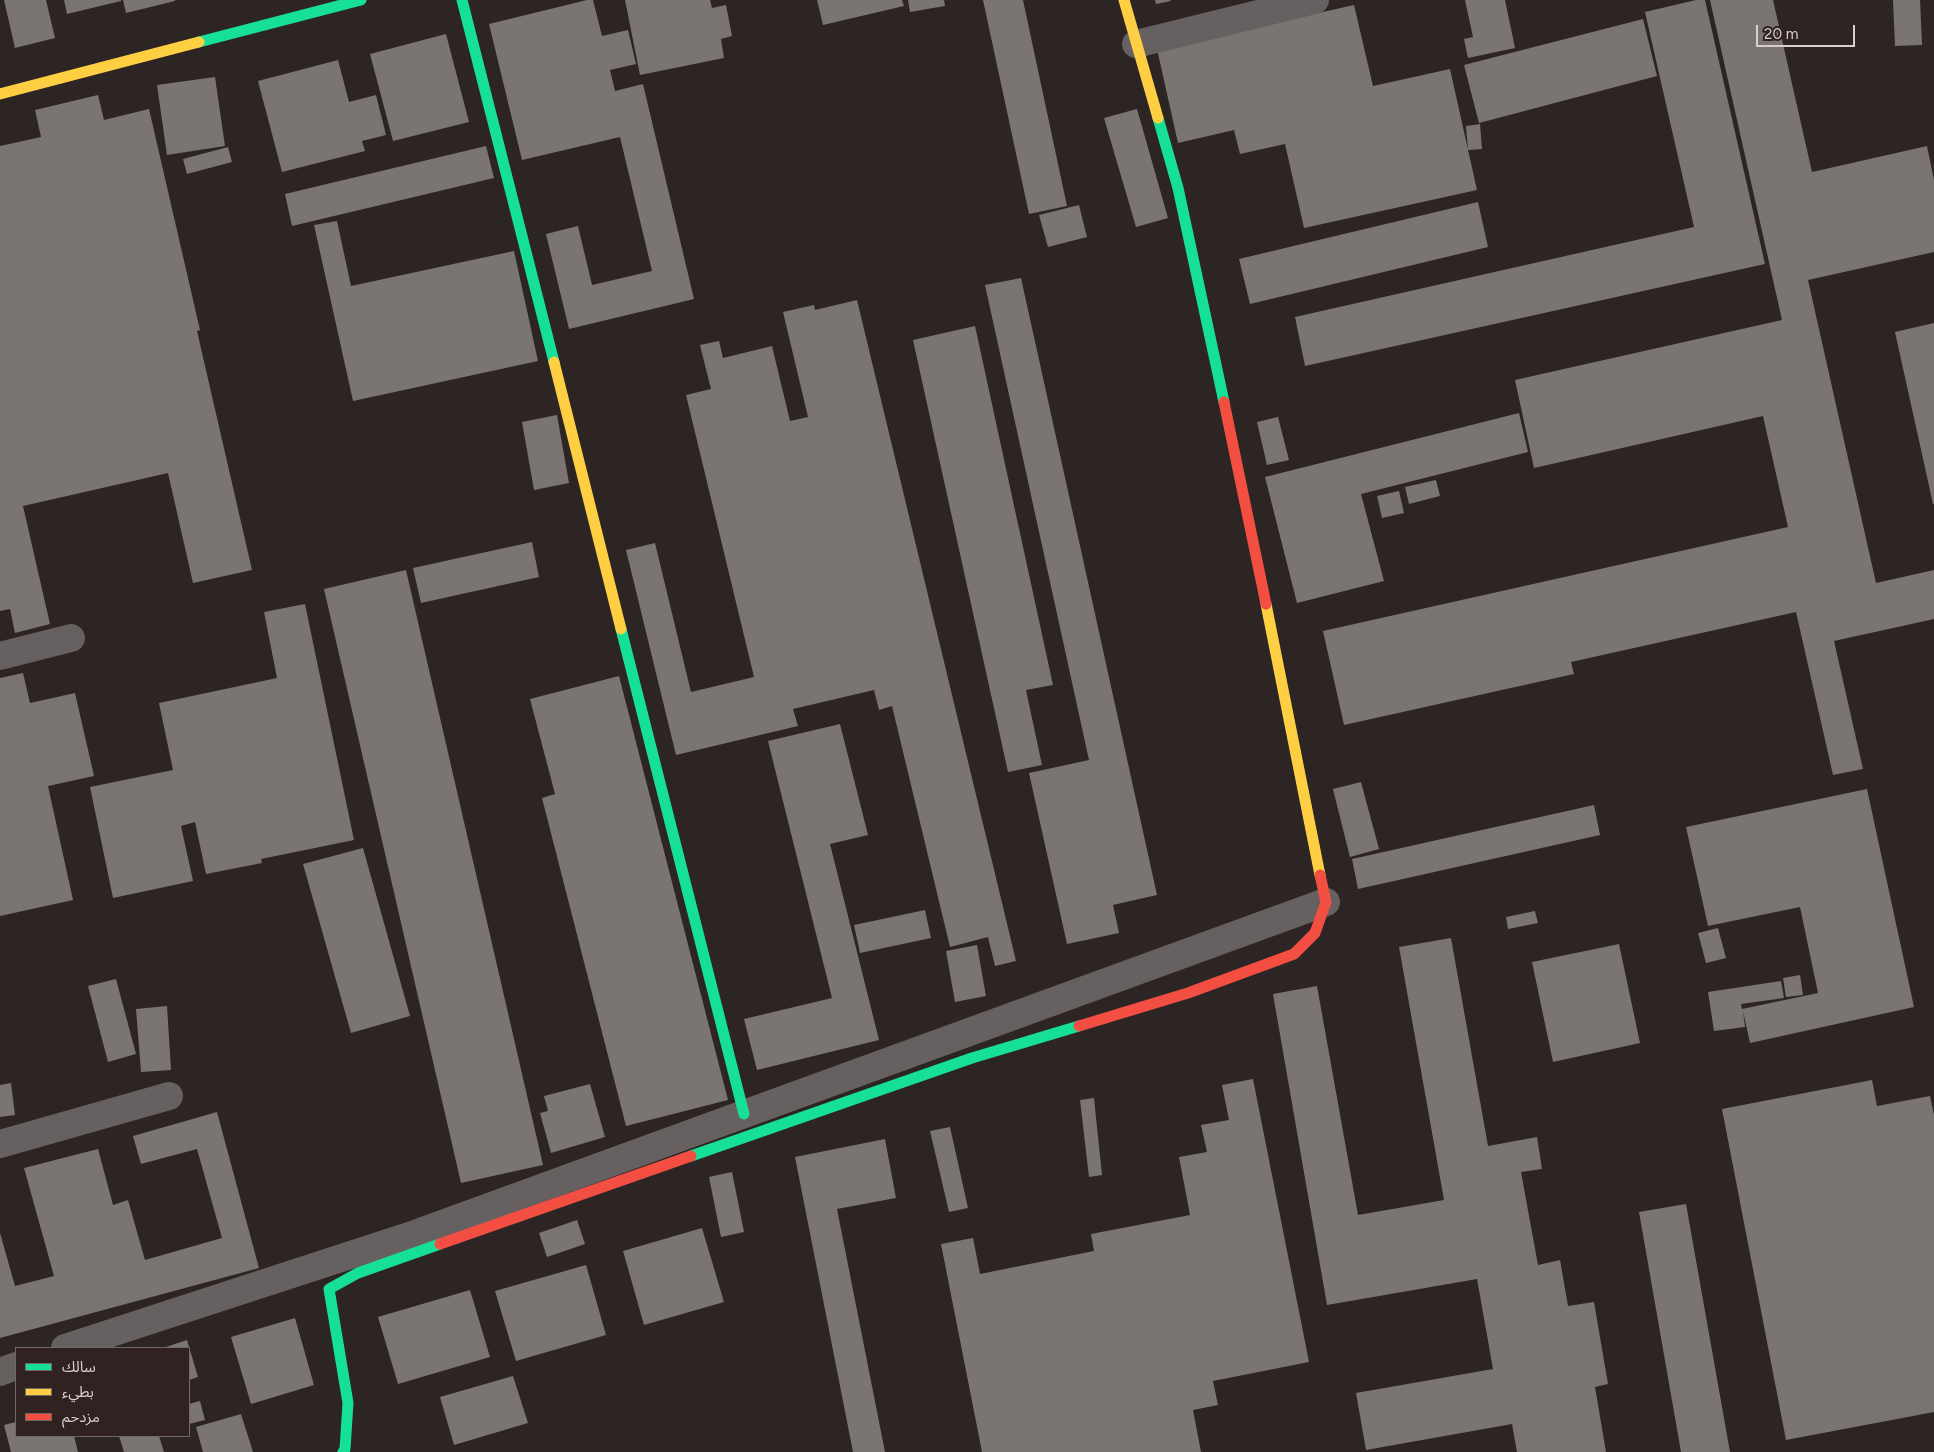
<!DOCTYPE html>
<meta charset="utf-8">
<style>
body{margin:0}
#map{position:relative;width:1934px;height:1452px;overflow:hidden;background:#2c2524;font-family:Figtree,"Noto Sans Arabic",sans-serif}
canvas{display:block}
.legend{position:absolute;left:15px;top:1347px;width:175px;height:90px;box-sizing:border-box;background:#2f2220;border:1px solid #736766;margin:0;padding:6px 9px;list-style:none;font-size:15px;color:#d8cfce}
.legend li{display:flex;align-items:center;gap:10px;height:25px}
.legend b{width:25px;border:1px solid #736766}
.scale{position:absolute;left:1756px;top:25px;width:99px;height:22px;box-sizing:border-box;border:2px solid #d8cfce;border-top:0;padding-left:6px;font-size:15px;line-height:18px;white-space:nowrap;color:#d8cfce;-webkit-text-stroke:4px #2f2220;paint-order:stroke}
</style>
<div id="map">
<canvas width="1934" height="1452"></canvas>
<ul class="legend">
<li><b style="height:6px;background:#16e098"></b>سالك</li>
<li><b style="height:6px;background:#ffcf43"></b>بطيء</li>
<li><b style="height:6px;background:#f24e42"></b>مزدحم</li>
</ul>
<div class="scale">20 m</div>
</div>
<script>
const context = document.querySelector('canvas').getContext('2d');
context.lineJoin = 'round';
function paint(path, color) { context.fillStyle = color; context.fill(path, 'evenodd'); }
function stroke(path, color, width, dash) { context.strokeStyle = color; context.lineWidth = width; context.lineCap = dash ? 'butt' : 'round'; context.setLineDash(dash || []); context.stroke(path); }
const building = new Path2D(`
 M4 0H46L55 38 15 48Z
 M64 0H121V1L67 14Z
 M123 0H175V1L126 13Z
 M587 0H593L602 36 628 30 636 64 610 70 615 91 643 84 694 299 569 329 546 234 578 226 592 285 652 271 620 137 522 160 489 24Z
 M625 0H710L712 8 726 5 732 36 721 39 724 58 640 75Z
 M817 0H902L904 6 823 25Z
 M908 0H944L945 6 910 12Z
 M983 0H1023L1067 206 1029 214Z
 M1155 0H1170L1171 1 1156 4Z
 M1465 0H1505L1515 48 1468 58 1464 39 1473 37Z
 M1696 0H1705L1765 264 1305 366 1295 317 1694 227 1645 12Z
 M1710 0H1773L1812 172 1927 146 1934 180V252L1808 280 1876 583 1934 570V619L1834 641 1863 769 1833 775 1796 612 1571 662 1574 674 1344 725 1323 631 1788 527 1763 416 1534 468 1515 380 1782 320Z
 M1893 0H1920L1922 45 1895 46Z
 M1354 5 1373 86 1450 69 1477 190 1304 228 1285 144 1240 154 1234 130 1178 143 1157 49Z
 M1643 19 1657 76 1479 123 1464 65Z
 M446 34 469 122 393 141 370 54Z
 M338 60 349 102 376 95 386 135 362 141 365 151 282 172 258 81Z
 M215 77 225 146 167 155 157 85Z
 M98 95 104 120 149 109 200 330 197 331 252 570 193 583 168 473 23 506 50 624 15 633 10 609 0 611V146L41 137 35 110Z
 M1137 109 1168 218 1136 227 1104 118Z
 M1480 124 1482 149 1468 150 1466 126Z
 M486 146 494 178 292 226 285 194Z
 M228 147 232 162 187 174 183 159Z
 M1478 202 1488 247 1250 304 1239 259Z
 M1079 205 1087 237 1048 247 1039 215Z
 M337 221 351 286 514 251 538 361 353 401 314 225Z
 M1021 278 1157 895 1113 905 1119 933 1067 944 1029 773 1089 760 985 285Z
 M857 300 1016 961 995 966 988 937 950 947 892 706 879 710 874 690 793 709 798 726 676 755 626 550 655 543 691 692 754 677 686 395 711 389 700 345 719 341 723 358 772 346 790 421 808 417 783 312 814 305 815 310Z
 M1934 323V504H1933L1895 332Z
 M975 326 1053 685 1026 690 1042 765 1008 772 913 340Z
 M1519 413 1528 452 1361 494 1384 581 1297 603 1265 477Z
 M557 415 569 483 534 490 522 422Z
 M1278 417 1289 460 1267 465 1257 422Z
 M1436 480 1440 496 1409 504 1405 487Z
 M1399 491 1404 513 1382 518 1377 496Z
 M532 542 539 577 421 603 413 568Z
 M406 570 543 1165 461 1183 324 589Z
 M305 604 354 840 261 859 262 863 206 874 195 822 181 826 193 881 113 898 90 787 173 770 159 703 277 678 264 612Z
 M23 673 30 703 75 693 94 776 48 786 73 900 0 916V678Z
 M619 676 728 1100 626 1126 542 798 555 794 530 699Z
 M840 724 868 835 830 844 879 1040 757 1070 744 1019 832 998 768 741Z
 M1361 782 1379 849 1350 857 1333 789Z
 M1867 789 1914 1007 1750 1043 1743 1011 1745 1027 1714 1031 1708 992 1781 981 1784 998 1741 1004 1742 1009 1818 993 1800 907 1708 926 1686 827Z
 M1594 805 1600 835 1358 889 1352 859Z
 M363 848 410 1016 351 1033 303 864Z
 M925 910 931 938 860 953 854 925Z
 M1535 911 1538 923 1508 929 1506 917Z
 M1718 928 1726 958 1706 963 1698 933Z
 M1451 938 1488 1146 1537 1137 1542 1169 1521 1172 1538 1265 1560 1260 1568 1306 1594 1302 1608 1384 1595 1387 1606 1452H1517L1512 1424 1366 1450 1356 1393 1493 1369 1477 1279 1327 1305 1273 994 1317 986 1358 1215 1444 1200 1399 947Z
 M1619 944 1640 1043 1553 1062 1532 962Z
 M977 945 986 996 955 1002 946 951Z
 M1800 975 1803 995 1786 997 1783 978Z
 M116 979 136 1054 108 1062 88 986Z
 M167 1006 171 1070 141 1072 136 1009Z
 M1253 1079 1309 1362 1213 1381 1218 1405 1193 1410 1201 1452H982L941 1244 973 1238 980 1274 1094 1251 1091 1234 1190 1215 1179 1157 1207 1152 1201 1125 1229 1120 1222 1085Z
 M1872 1080 1877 1106 1930 1096 1934 1115V1412L1786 1440 1722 1109Z
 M11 1083 15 1115 0 1117V1085Z
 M590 1084 605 1137 551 1153 540 1113 548 1111 544 1096Z
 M1094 1098 1102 1175 1089 1177 1080 1100Z
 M217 1112 259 1268 0 1338V1233L15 1286 54 1276 24 1168 98 1149 113 1205 128 1200 145 1260 222 1238 197 1149 141 1164 133 1136Z
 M950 1127 968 1208 949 1212 930 1131Z
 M885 1139 896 1198 837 1209 885 1452H853L795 1157Z
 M732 1172 744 1232 721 1237 709 1177Z
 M1686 1204 1730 1452H1681L1639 1212Z
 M577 1220 585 1244 547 1257 539 1233Z
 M702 1228 724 1302 644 1325 623 1251Z
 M586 1265 606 1335 516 1361 495 1291Z
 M470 1290 490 1357 398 1384 378 1317Z
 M295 1318 314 1385 251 1404 231 1337Z
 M187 1340 198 1377 189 1380V1348H163Z
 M513 1376 528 1423 454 1445 440 1397Z
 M200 1401 205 1420 189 1424V1404Z
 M241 1414 253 1452H203L196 1427Z
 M16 1422V1436H74L78 1452H11L4 1425Z
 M119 1436H159L164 1452H124Z`);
const street = new Path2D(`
 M1136 44 1315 0
 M0 656 71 638
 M0 1144 169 1096
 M65 1348 415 1234 1326 902
 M0 1372 16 1366`);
const fast = new Path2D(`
 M462 0 554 362
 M199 42 361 0
 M1158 118 1178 188 1224 402
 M621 629 744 1114
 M691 1156 972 1058 1079 1026
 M343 1452 345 1449 348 1403 329 1289 358 1273 440 1244`);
const slow = new Path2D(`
 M1124 0 1158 118
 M0 94 199 42
 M554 362 621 629
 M1266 604 1320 875`);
const jam = new Path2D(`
 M1224 402 1266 604
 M1079 1026 1188 993 1294 954 1315 933 1326 902 1320 875
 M440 1244 691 1156`);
paint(building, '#7a7473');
stroke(street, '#666060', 28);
stroke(fast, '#16e098', 11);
stroke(slow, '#ffcf43', 11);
stroke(jam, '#f24e42', 11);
</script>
